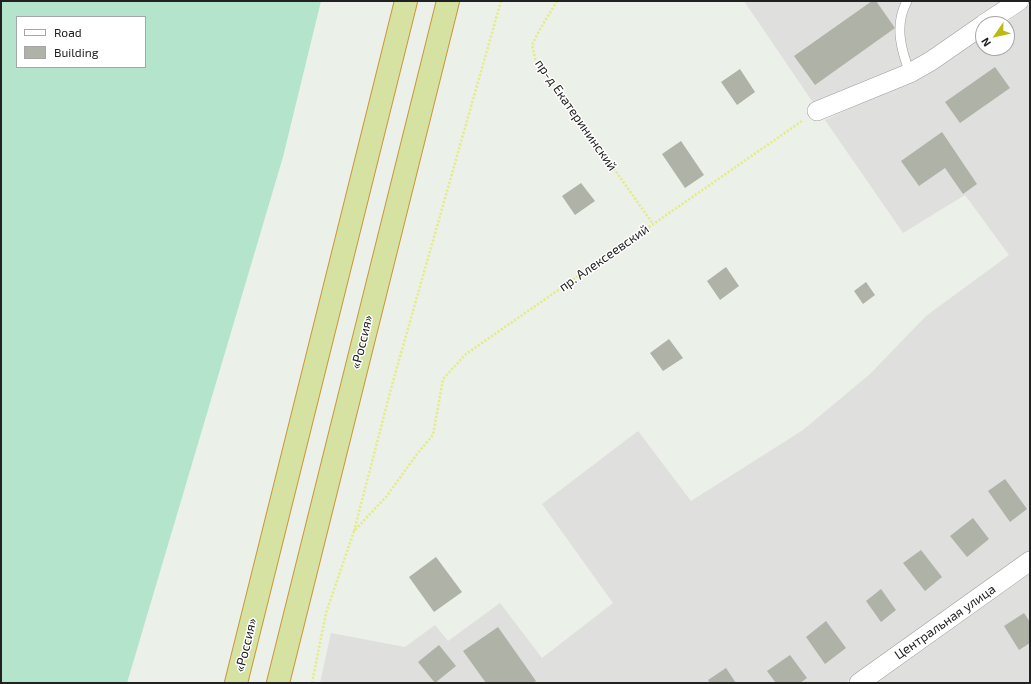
<!DOCTYPE html>
<meta charset="utf-8">
<style>
body{margin:0}
#map{position:relative;width:1031px;height:684px;overflow:hidden;background:#ebf0e8;font-family:"Exo 2",sans-serif}
canvas{display:block}
.frame{position:absolute;inset:0;border:2px solid #212121;pointer-events:none}
.legend{position:absolute;left:16px;top:16px;width:130px;height:52px;box-sizing:border-box;background:#fff;border:1px solid #a6a6a6;margin:0;padding:5px 7px;list-style:none;font-size:12px;color:#212121}
.legend li{display:flex;align-items:center;gap:8px;height:20px}
.legend b{width:20px;border:1px solid #a6a6a6}
.north{position:absolute;left:975px;top:16px;width:40px;height:40px;box-sizing:border-box;background:#fff;border:1px solid #a6a6a6;border-radius:50%;rotate:236deg;font-size:11px;font-weight:700;line-height:16px;text-align:center;color:#212121}
.north::after{content:'';display:block;margin:auto;width:14px;height:18px;background:#bdba14;clip-path:polygon(50% 0,100% 100%,50% 72%,0 100%)}
</style>
<div id="map">
<canvas width="1031" height="684"></canvas>
<div class="frame"></div>
<ul class="legend">
<li><b style="height:5px;background:#fff"></b>Road</li>
<li><b style="height:11px;background:#aeb2a7"></b>Building</li>
</ul>
<div class="north">N</div>
</div>
<script>
const context = document.querySelector('canvas').getContext('2d');
context.lineJoin = 'round';
function paint(path, color) { context.fillStyle = color; context.fill(path, 'evenodd'); }
function stroke(path, color, width, dash) { context.strokeStyle = color; context.lineWidth = width; context.lineCap = dash ? 'butt' : 'round'; context.setLineDash(dash || []); context.stroke(path); }
function write(font, color, halo, rows, align = 'center') {
  context.font = font + ' "Exo 2",sans-serif'; context.lineWidth = 3; context.setLineDash([]); context.textBaseline = 'middle'; context.strokeStyle = halo; context.fillStyle = color; for (const [text, x, y, turn = 0] of rows) {
    context.save(); context.translate(x, y); context.rotate((+turn || 0) * Math.PI / 180); context.textAlign = isNaN(turn) ? turn : align; if (halo) context.strokeText(text, 0, 0); context.fillText(text, 0, 0); context.restore();
  }
}
const residential = new Path2D(`
 M744 1H1004L927 57 814 104Z
 M1030 5V551L845 683H320L331 633 405 647 435 625 448 641 500 603 542 658 613 603 542 504 638 431 691 501 803 430 870 374 926 316 1009 255 965 195 903 233 825 120 904 84 983 37V48H1007V24H1004Z
 M1030 571V683H872Z`);
const grass = new Path2D(`
 M1 1H321L283 157 127 683H1ZM17 17H145V67H17Z`);
const building = new Path2D(`
 M872 1H876L895 28 815 85 794 56Z
 M995 67 1010 88 960 123 945 102Z
 M740 69 755 92 737 105 721 82Z
 M942 132 977 184 963 194 945 168 919 186 901 161Z
 M681 141 704 175 685 188 662 154Z
 M581 183 595 201 575 215 562 196Z
 M726 267 739 286 720 300 707 281Z
 M866 282 875 295 863 304 854 291Z
 M669 339 683 358 663 371 650 353Z
 M1005 479 1027 509 1010 522 988 491Z
 M973 518 989 539 967 557 950 536Z
 M921 550 942 577 925 591 903 563Z
 M436 557 462 592 434 612 409 577Z
 M881 589 896 610 881 622 866 601Z
 M1024 613 1030 622V643L1019 650 1004 626Z
 M826 621 846 648 825 664 806 637Z
 M498 627 536 681 533 683H486L463 651Z
 M439 645 456 666 435 683 418 662Z
 M790 655 807 678 800 683H776L767 671Z
 M726 668 736 683H710L708 680Z`);
const path = new Path2D(`
 M557 1 539 31 532 45 536 62 579 119 653 224
 M354 531 392 385 501 1
 M312 683 326 613 354 531 386 497 417 454 433 435 443 379 466 354 802 121`);
const service = new Path2D(`
 M907 1C894 25 901 50 910 73`);
const minor = new Path2D(`
 M984 24 1019 1
 M817 111 910 73 931 61 983 25
 M859 683 1030 561`);
const trunk = new Path2D(`
 M236 683 406 1
 M278 683 448 1`);
const streetNames = [
 ["пр-д Екатерининский",576,115,55],
 ["пр. Алексеевский",604,258,-35],
 ["«Россия»",362,342,-76],
 ["Центральная улица",945,622,-35],
 ["«Россия»",246,645,-76]
];
paint(residential, '#dfdfde');
paint(grass, '#b4e5cc');
paint(building, '#aeb2a7');
stroke(service, '#9e9e9e', 10);
stroke(minor, '#9e9e9e', 20);
stroke(trunk, '#ca9639', 24);
stroke(path, '#e3ec7d', 2.5, [2, 2]);
stroke(service, '#fff', 9);
stroke(minor, '#fff', 19);
stroke(trunk, '#d5e2a1', 22);
write('13px', '#212121', '#fff', streetNames);
</script>
